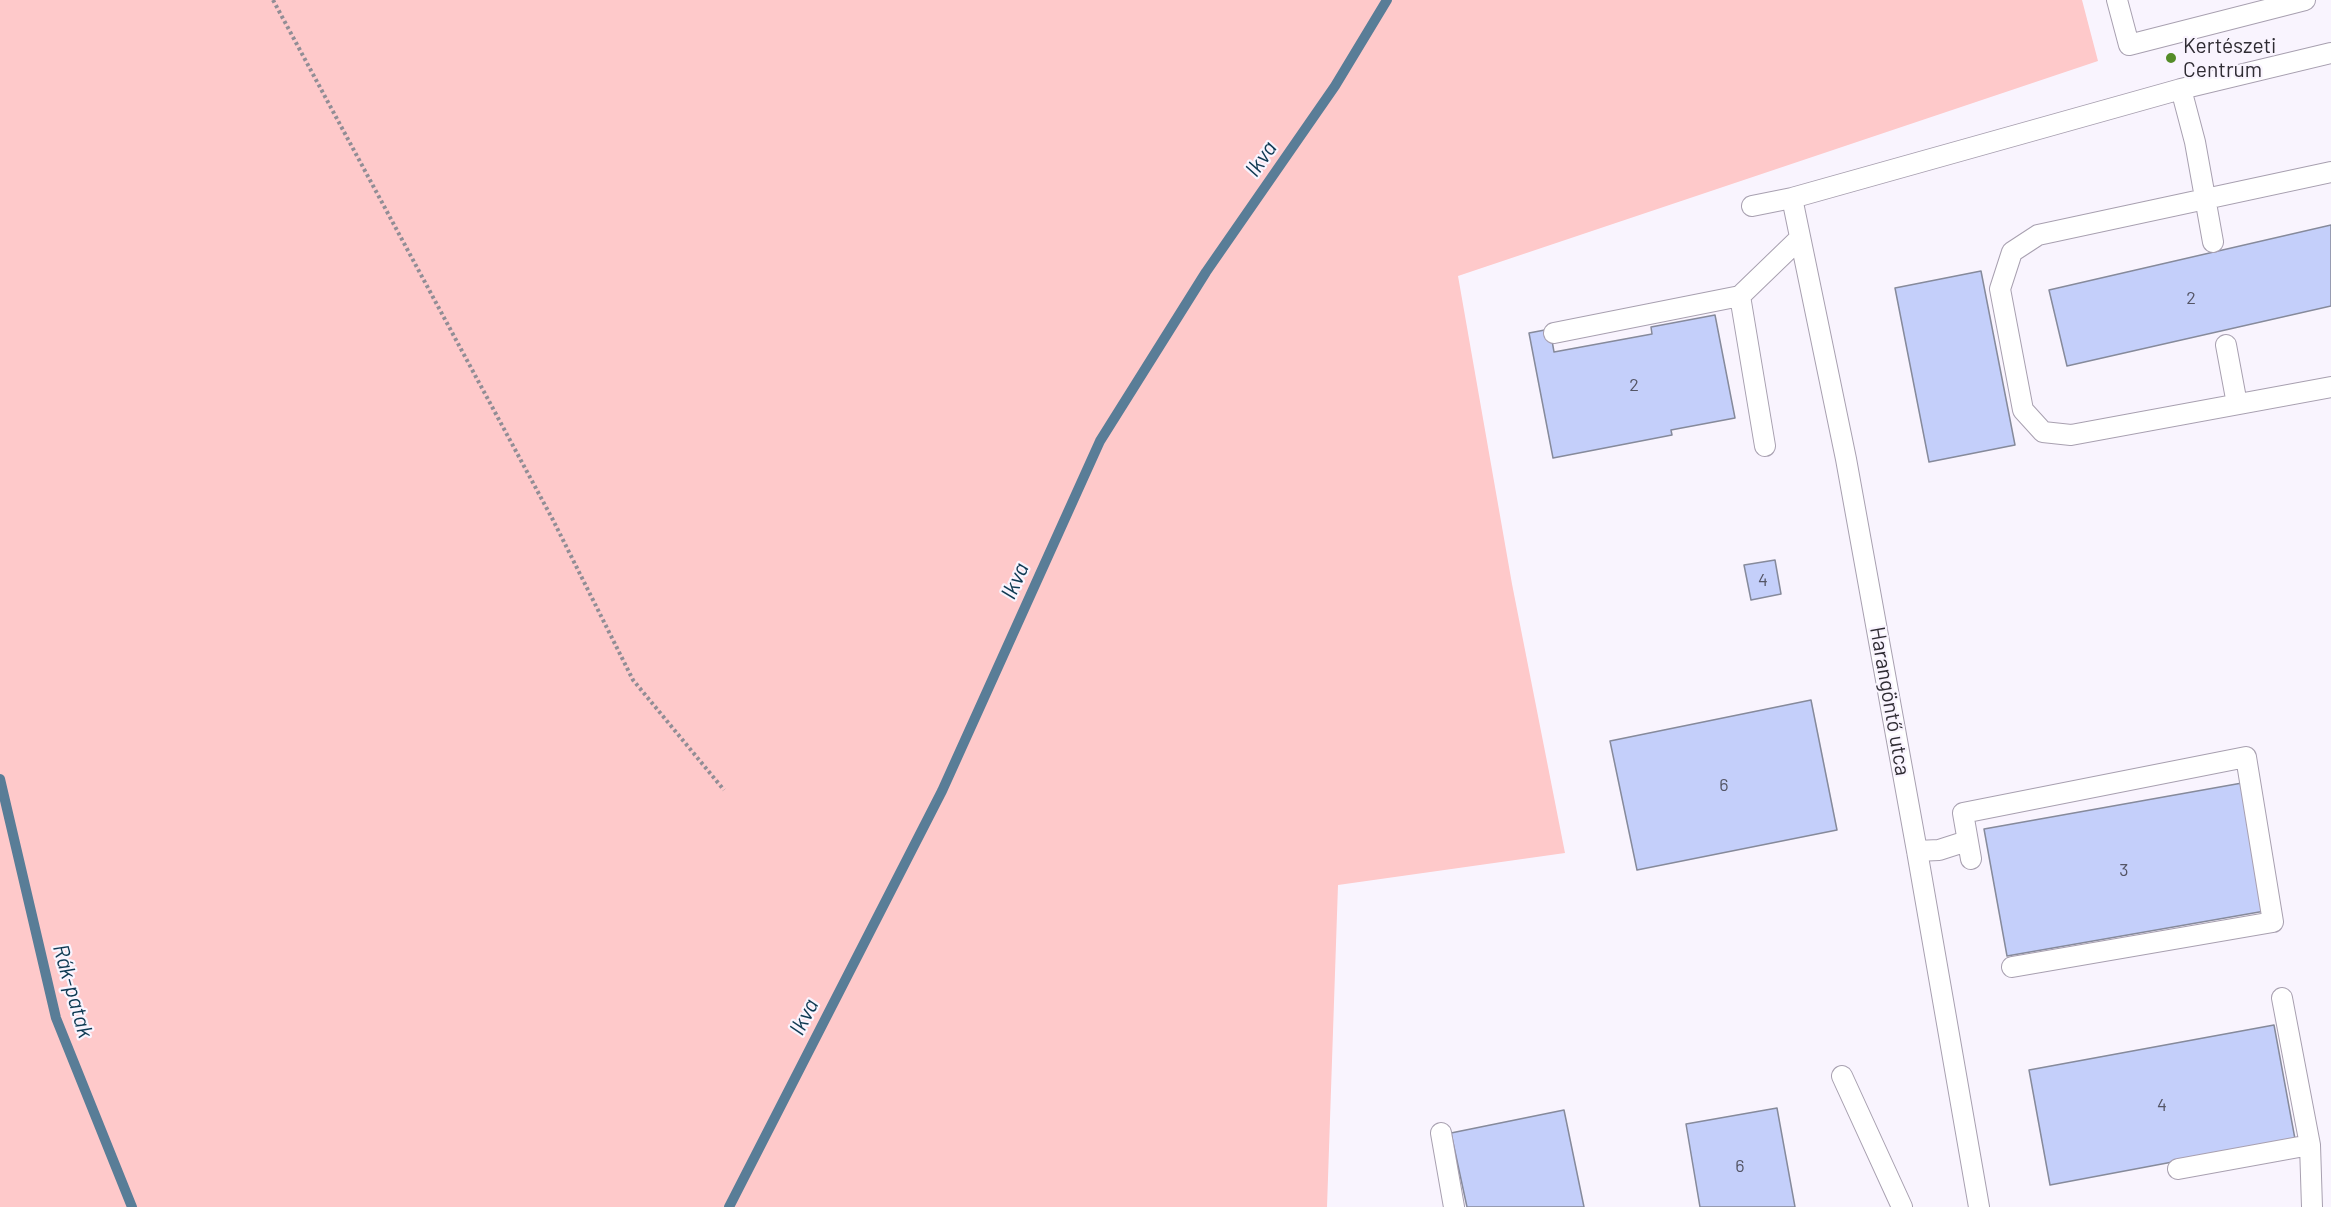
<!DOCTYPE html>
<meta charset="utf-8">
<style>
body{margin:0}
canvas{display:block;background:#f9f4fe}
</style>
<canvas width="2331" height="1207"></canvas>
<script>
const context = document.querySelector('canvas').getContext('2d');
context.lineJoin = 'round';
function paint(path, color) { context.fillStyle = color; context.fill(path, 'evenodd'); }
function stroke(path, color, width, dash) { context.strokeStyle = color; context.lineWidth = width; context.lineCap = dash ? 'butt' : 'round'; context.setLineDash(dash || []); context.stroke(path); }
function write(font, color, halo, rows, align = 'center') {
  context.font = font + ' Barlow,sans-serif'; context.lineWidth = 4.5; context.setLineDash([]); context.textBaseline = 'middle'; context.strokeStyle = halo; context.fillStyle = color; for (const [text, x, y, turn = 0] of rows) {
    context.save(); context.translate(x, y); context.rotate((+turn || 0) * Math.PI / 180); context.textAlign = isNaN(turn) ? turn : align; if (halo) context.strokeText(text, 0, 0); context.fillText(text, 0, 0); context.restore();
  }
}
const green = new Path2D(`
 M0 0H2082L2098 61 1458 276 1512 584 1565 853 1338 885 1327 1207H0Z`);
const stream = new Path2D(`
 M0 779 56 1018 132 1207
 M729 1207 942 791 1100 441 1206 272 1335 86 1387 0`);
const building = new Path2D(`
 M2331 225V306L2067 366 2049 290Z
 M1981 271 2015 445 1929 462 1895 288Z
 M1715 315 1735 418 1671 430 1672 435 1553 458 1529 333 1550 329 1554 352 1652 334 1651 327Z
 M1775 560 1781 594 1751 600 1744 565Z
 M1811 700 1837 830 1637 870 1610 741Z
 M2242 783 2265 911 2007 956 1984 829Z
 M2274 1025 2295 1139 2050 1185 2029 1070Z
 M1777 1108 1795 1207H1700L1686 1124Z
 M1564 1110 1584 1207H1467L1451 1133Z`);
const path = new Path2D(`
 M273 0 553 520 633 680 724 790`);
const lane = new Path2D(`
 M2117 0 2129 45 2305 0
 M2181 89 2195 142 2213 242
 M2331 172 2038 235 2012 252 2000 289 2023 410 2043 432 2071 435 2331 387
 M1792 198 1846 459 1917 851 1979 1207
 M1752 206 1792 198 2181 89 2331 53
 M1554 333 1740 296
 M2226 345 2237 404
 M1765 446 1740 296 1799 239
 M1917 851 1939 850 1967 841
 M1971 859 1963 813 2246 757 2273 922 2012 967
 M2282 998 2310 1145 2312 1207
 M1842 1076 1902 1207
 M1441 1133 1454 1207
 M2178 1169 2310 1145`);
const markers = [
 [2171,58,6,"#548c28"]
];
const numberNames = [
 ["2",2191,298],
 ["2",1634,385],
 ["4",1763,580],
 ["6",1724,785],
 ["3",2124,870],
 ["4",2162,1105],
 ["6",1740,1166]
];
const poiNames = [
 ["Kertészeti",2183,46],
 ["Centrum",2183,70]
];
const streetNames = [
 ["Harangöntő utca",1890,701,80]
];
const waterNames = [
 ["Ikva",1261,159,-55],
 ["Ikva",1015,581,-66],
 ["Rák-patak",73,991,74],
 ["Ikva",804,1017,-63]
];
paint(green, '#fec9ca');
stroke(stream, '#597d97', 10);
paint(building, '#c4cffa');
stroke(building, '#868a9b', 1.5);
stroke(lane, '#a8a0b0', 22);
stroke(path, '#918d95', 4, [3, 3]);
stroke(lane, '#fff', 20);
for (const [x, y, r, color] of markers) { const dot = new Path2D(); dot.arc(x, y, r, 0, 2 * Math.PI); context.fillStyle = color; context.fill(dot); stroke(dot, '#f9f4fe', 2); }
write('18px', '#545565', null, numberNames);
write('21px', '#2f2c33', '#f9f4fe', poiNames, 'left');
write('21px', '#2f2c33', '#f9f4fe', streetNames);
write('italic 22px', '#0e3952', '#f9f4fe', waterNames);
</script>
